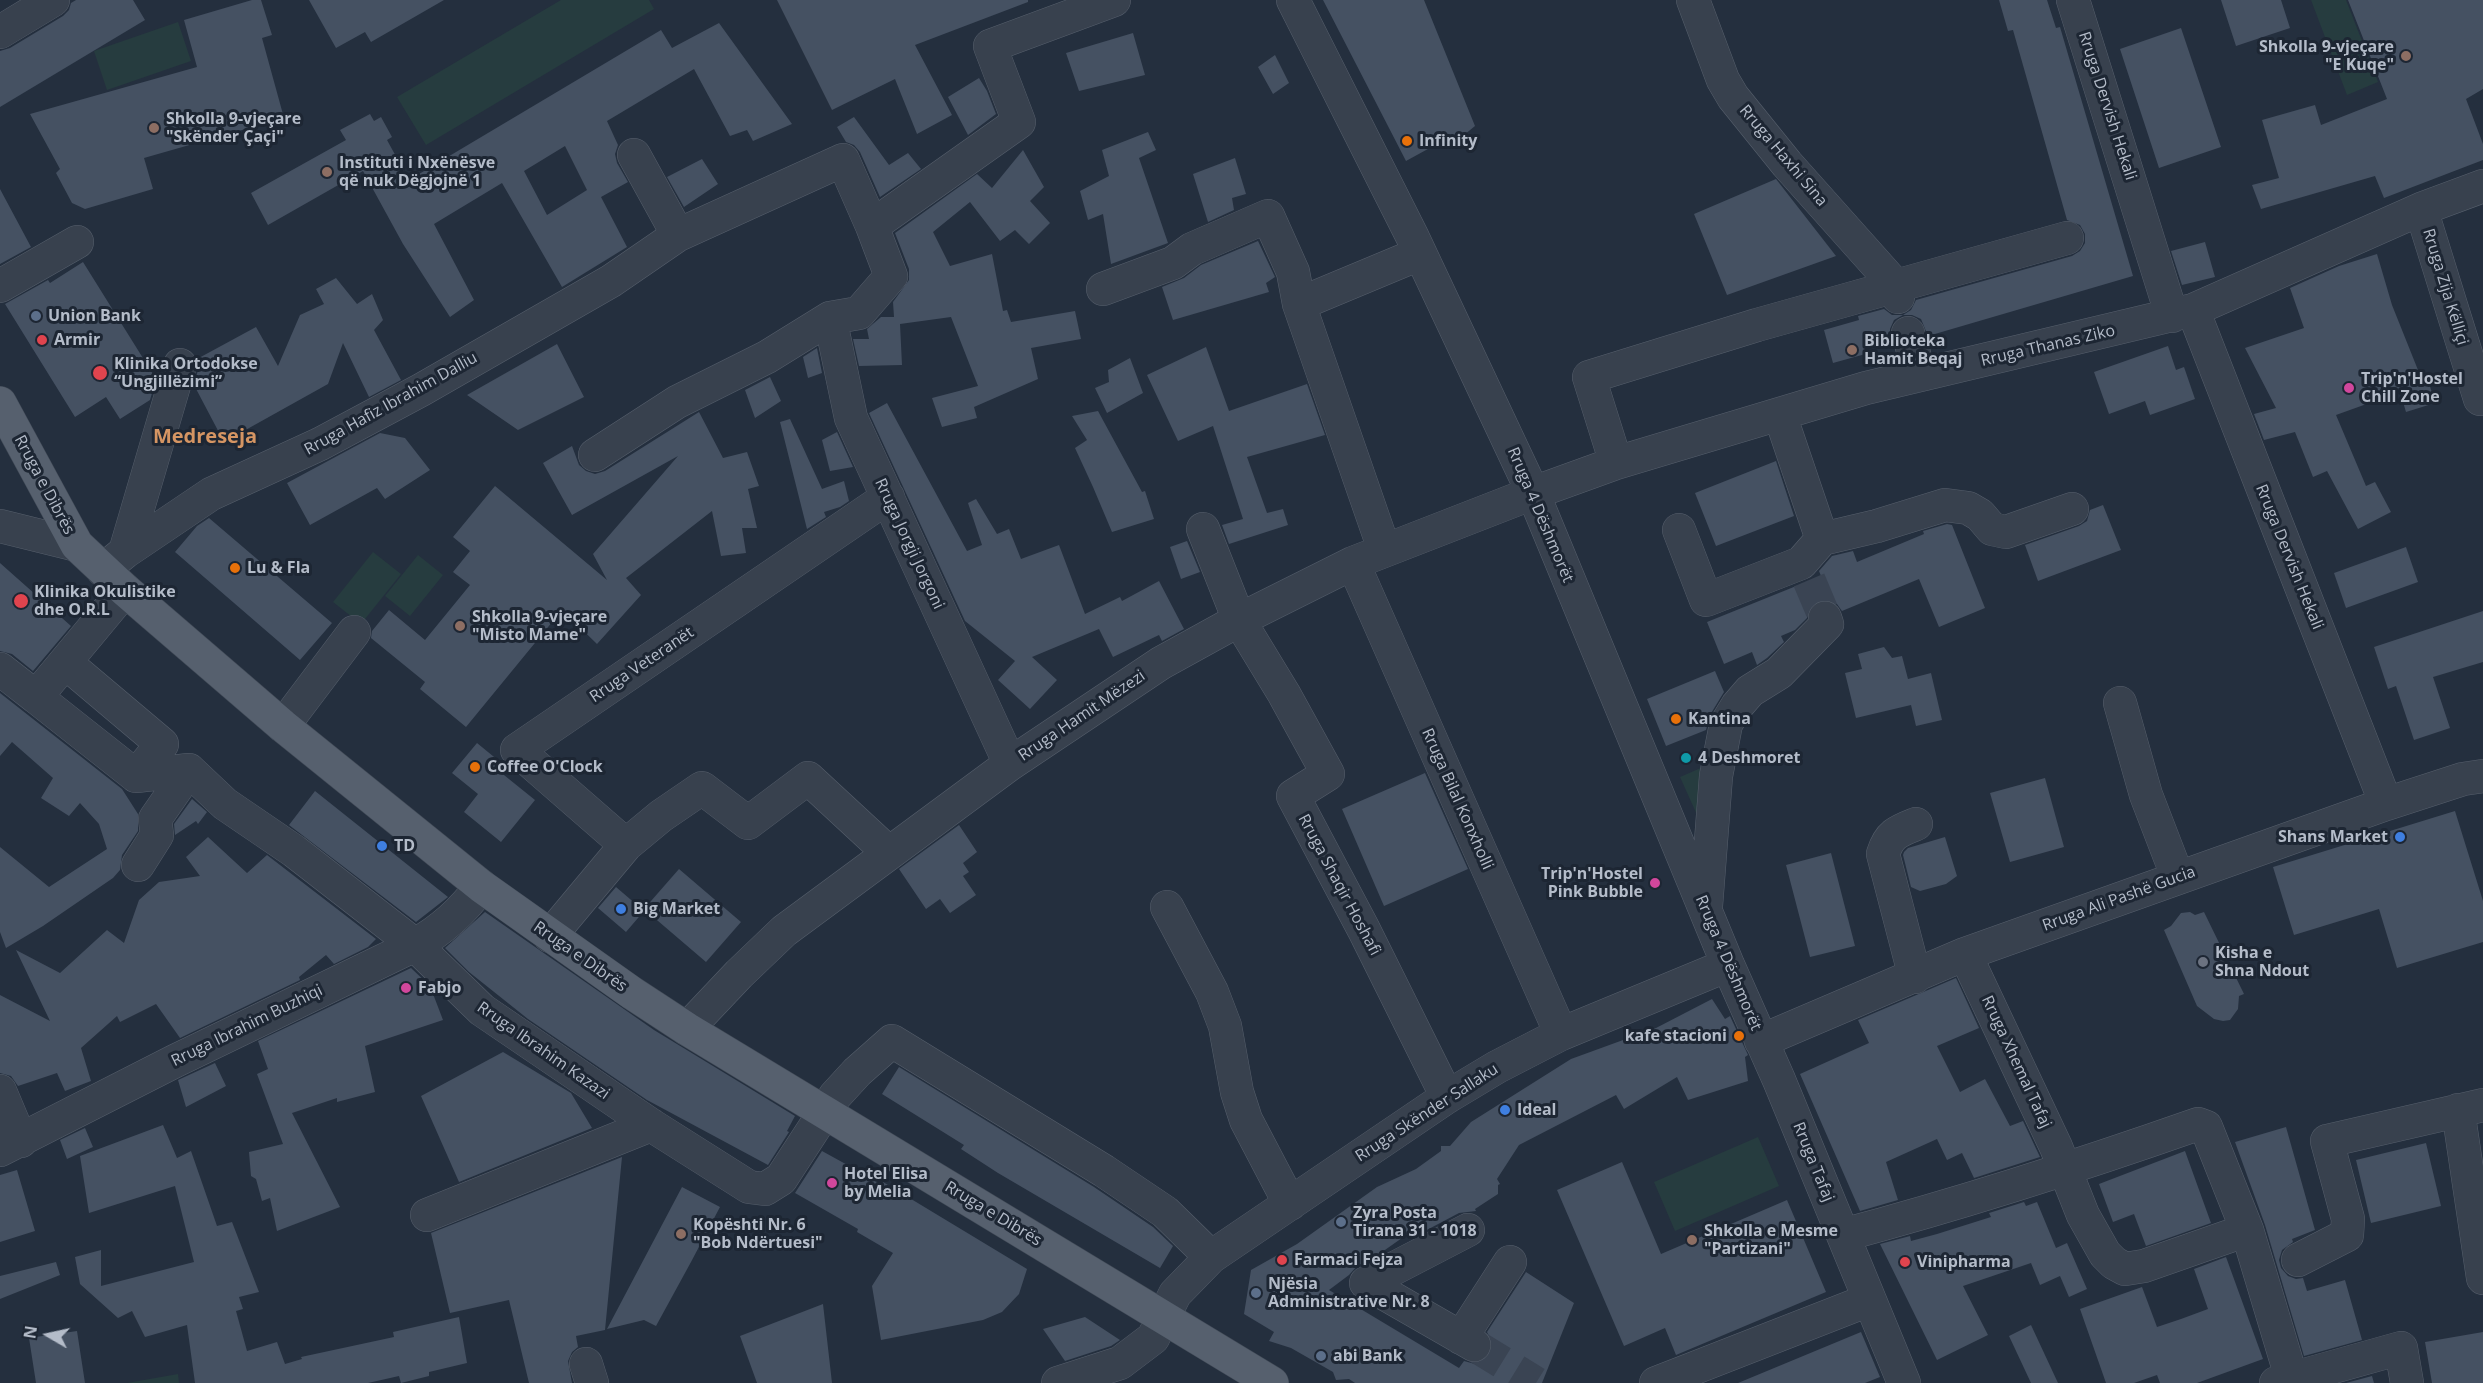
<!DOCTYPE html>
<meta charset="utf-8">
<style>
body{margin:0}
#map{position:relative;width:2483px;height:1383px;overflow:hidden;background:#242f3e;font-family:"Open Sans",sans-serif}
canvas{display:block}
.north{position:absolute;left:18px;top:1305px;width:60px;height:60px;-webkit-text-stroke:4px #1d2633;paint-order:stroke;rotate:279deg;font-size:16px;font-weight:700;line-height:24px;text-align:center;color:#b4bcc9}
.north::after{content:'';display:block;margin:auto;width:21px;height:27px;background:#b4bcc9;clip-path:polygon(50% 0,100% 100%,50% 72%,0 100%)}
</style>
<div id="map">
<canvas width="2483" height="1383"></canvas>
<div class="north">N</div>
</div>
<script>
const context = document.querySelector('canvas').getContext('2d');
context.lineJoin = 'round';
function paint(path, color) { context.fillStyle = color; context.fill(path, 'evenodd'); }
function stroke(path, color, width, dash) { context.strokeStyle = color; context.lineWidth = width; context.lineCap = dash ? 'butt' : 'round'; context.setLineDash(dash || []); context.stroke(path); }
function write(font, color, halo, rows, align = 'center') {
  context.font = font + ' "Open Sans",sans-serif'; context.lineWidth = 6; context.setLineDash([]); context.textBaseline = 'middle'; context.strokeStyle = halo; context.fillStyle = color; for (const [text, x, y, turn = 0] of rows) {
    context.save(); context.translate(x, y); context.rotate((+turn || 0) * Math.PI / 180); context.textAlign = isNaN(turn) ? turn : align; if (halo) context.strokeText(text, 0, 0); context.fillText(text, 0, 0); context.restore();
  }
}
const green = new Path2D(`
 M561 0H649L654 9 426 145 397 97Z
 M2311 0H2346L2378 82 2347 95Z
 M178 22 191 61 107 90 94 51Z
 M373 552 401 574 361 624 333 602Z
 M418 555 443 575 410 616 385 596Z
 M1703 767 1702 826 1680 777Z
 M1758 1137 1779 1186 1675 1231 1654 1182Z
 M178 1374 179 1383H127Z`);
const building = new Path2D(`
 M76 0H133L145 20 0 107V51L10 48 63 16 69 10 71 3Z
 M252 0H261L272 35 262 38 284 118 144 158 153 189 85 209 72 203 56 173 60 169 30 114 197 67 184 20Z
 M309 0H444L371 42 365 32 336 48Z
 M777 0H1028V2L915 45 952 115 917 134 895 79 832 110Z
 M1323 0H1424L1475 126 1453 144 1448 138 1406 161Z
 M1999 0H2047L2056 28 2060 27 2133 276 1928 336 1921 319 1912 315H1903L1894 320 1890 329V338L1867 345 1869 353 1833 363 1824 330 1859 320 1858 316 1884 309 1892 315H1903L1911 310 1916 300 2072 256 2080 251 2085 243V234L2080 225 2067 220 2013 30 2008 31Z
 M2221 0H2281L2290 28 2236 46Z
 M2348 0H2483V89L2466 99 2483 144V160L2384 198 2375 176 2261 209 2252 185 2279 178 2262 120 2315 105 2321 125 2387 99Z
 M719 23 792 124 753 141 747 130 730 136 694 69 607 121 618 145 615 154 617 163 628 182 601 197 627 247 562 287 502 183 434 224 474 300 450 317 403 244 363 171 268 225 251 193 346 140 340 130 370 114 374 121 381 117 392 137 387 140 409 180 661 30 672 48ZM565 146 587 190 547 215 524 171Z
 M2181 28 2221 147 2159 168 2120 49Z
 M1133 33 1145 75 1079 91 1066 53Z
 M1275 55 1289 83 1273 94 1258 67Z
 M979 78 987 91 996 114 968 135 948 97Z
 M854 117 889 165 908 153 921 169 880 197 860 152 854 145 846 142 837 127Z
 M1148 132 1156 150 1139 158 1168 243 1111 264 1103 214 1088 220 1080 191 1109 176 1102 150Z
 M1023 150 1044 187 1030 201 1050 223 1029 244 1015 230 1000 241 970 202 933 232 950 266 992 254 1003 311 1007 310 1011 322 1075 311 1081 339 1031 348 1038 379 974 407 977 418 942 427 932 398 978 386 951 317 900 324 902 365 859 366 853 339H869L867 329 881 317H894L893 302 909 280V269L895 233 977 174 992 188Z
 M1235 158 1246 194 1232 198 1234 210 1208 222 1193 174Z
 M702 159 718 184 684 207 667 177Z
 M1776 179 1836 256 1727 295 1694 214Z
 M0 189 31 247 0 264Z
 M1258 241 1275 277 1266 283 1269 292 1173 320 1162 287 1184 278 1201 265Z
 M2205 242 2215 277 2182 285 2171 251Z
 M2377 254 2392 305 2420 375 2426 373 2435 403 2406 412 2400 392 2336 415 2366 486 2375 482 2391 512 2358 529 2327 471 2313 477 2295 432 2264 440 2254 414 2276 408 2245 348 2304 328 2290 288 2339 266Z
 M83 262 156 379 150 400 120 419 106 397 75 417 5 304 48 280 50 283Z
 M336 278 357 304 372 294 383 320 374 330 401 380 369 397 343 343 328 384 224 442 194 385 198 370 197 359 256 327 278 366 300 315 324 304 316 289Z
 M557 344 584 397 518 430 467 395Z
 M2168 346 2176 370 2184 367 2195 399 2150 415 2145 401 2109 414 2094 372Z
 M1206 347 1229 411 1307 384 1325 435 1247 457 1267 513 1283 509 1288 525 1229 544 1222 525 1243 519 1213 426 1178 441 1147 375Z
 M817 348 822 373 808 378 803 357Z
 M1130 358 1143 393 1107 413 1095 388 1109 382 1108 370Z
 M770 377 781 401 755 418 745 390Z
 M887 403 967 551 982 545 968 503 976 499 997 534 1009 529 1021 559 1059 545 1085 614 1120 597 1122 601 1159 581 1184 629 1162 641 1159 635 1113 657 1099 629 1032 657 1057 680 1030 709 998 680 1015 661 965 621 869 413Z
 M1098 411 1142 492 1145 491 1154 519 1112 532 1093 487 1075 448 1087 440 1072 416Z
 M699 412 723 458 747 452 759 486 748 489 757 528H742L746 553 721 556 712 511 626 578 641 595 597 644 562 610 466 727 420 689 425 682 371 638 372 631 389 610 425 640 470 585 453 572 470 551 453 537 495 486 607 580 593 554 678 456 572 515 543 463 572 446 579 465 586 471 595 474 605 471Z
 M790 419 822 489 844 481 849 501 840 507 824 512 826 517 807 529 780 422Z
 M837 432 853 467 830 471 822 440Z
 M380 433 405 438 430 470 385 499 377 488 310 525 287 483Z
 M1776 461 1794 516 1716 546 1695 493Z
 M2103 505 2121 550 2038 581 2025 545 2079 526 2087 521 2090 510Z
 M209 518 332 623 300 660 175 552 197 526Z
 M1947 524 1952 525 1985 608 1939 627 1919 579 1842 611 1837 604 1829 600H1820L1811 606 1807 618 1795 630 1781 636 1784 642 1767 658 1757 665 1752 652 1724 664 1707 622 1821 576 1819 571 1832 556 1853 551 1857 562 1924 534 1923 531Z
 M1187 541 1200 572 1181 579 1170 547Z
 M2406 547 2418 582 2346 608 2334 573Z
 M0 563 71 626 33 671 12 654 0 651Z
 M2483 611V662L2433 677 2450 728 2414 740 2396 686 2388 689 2374 647Z
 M1884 647 1892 658 1902 656 1908 679 1931 673 1942 720 1916 726 1911 705 1856 718 1845 673 1862 669 1858 654Z
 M1715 671 1724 692 1710 715 1706 730 1666 746 1647 699Z
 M0 693 122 789 138 814V831L122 855 120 870 113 878 43 926 6 948 0 932V847L49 887 107 849 99 824 80 803 69 816 41 798 53 778 12 742 0 756Z
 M477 743 499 761 494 767 535 800 501 842 464 812 478 794 452 773Z
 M1425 773 1468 869 1384 906 1342 809Z
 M2045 778 2064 847 2010 862 1990 793Z
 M315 791 448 897 416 922 289 825Z
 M192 799 207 812 198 824 196 821 175 835 174 824Z
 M2455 811 2483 901V942L2397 968 2379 909 2294 935 2273 867Z
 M959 825 977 852 963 863 969 872 963 876 976 895 950 913 940 899 926 909 899 869Z
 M208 837 247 873 267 855 376 939 368 947 334 964 326 955 299 977 300 980 180 1038 156 1004 120 1022 117 1016 81 1048 91 1081 65 1091 57 1073 18 1086 11 1076 0 1073V995L50 1021 16 950 60 973 107 930 124 943 139 900 159 882 200 876 186 857Z
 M1945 837 1957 876 1946 884 1920 891 1911 887 1903 855 1904 852 1908 848Z
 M1831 853 1855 946 1810 957 1786 865Z
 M679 869 741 922 706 962 644 909Z
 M616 887 644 911 626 932 598 908Z
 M485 912 654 1030 795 1116 787 1131 789 1132 768 1165 647 1100 528 1019 469 972 445 948Z
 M2190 912 2195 915 2204 912 2244 994 2239 996 2238 1009 2230 1020 2223 1021 2214 1019 2197 1006 2164 930 2171 926 2181 913Z
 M411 968 430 986 443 1020 365 1046 375 1092 337 1102V1098L292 1113 340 1207 277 1231 270 1198 262 1201 256 1179 251 1176 249 1152 283 1144 257 1074 268 1069 258 1041Z
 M1956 978 1979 1028 1937 1046 1960 1092 1985 1079 2010 1126 2023 1121 2040 1157 1974 1178 1962 1153 1947 1160 1937 1139 1886 1162 1898 1200 1860 1211 1800 1074 1869 1043 1858 1020Z
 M1712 999 1725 1019 1730 1016 1748 1055 1745 1057 1748 1081 1688 1100 1677 1077 1624 1109 1616 1095 1519 1145 1497 1179 1500 1184 1498 1185V1194L1475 1209 1476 1211 1459 1213 1423 1232 1419 1226 1375 1257 1357 1266 1349 1275 1329 1290 1459 1368 1464 1361 1475 1364 1483 1361 1490 1355 1493 1344 1487 1332 1526 1272 1574 1303 1542 1383H1355L1349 1379 1336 1380 1333 1372 1291 1348 1269 1341 1274 1332 1244 1314 1251 1270 1297 1244 1377 1187 1416 1169 1441 1151V1146H1450L1471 1122 1571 1059 1656 1028Z
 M503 1052 571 1093 592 1128 459 1182 421 1096Z
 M215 1063 226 1086 186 1107 178 1080Z
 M899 1067 1094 1187 1153 1227 1173 1246 1160 1268 998 1173 961 1149 964 1145 882 1094Z
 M163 1125 177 1158 191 1151 217 1226 232 1222 259 1292 239 1297 243 1309 236 1311 247 1351 277 1342 285 1364 302 1359 301 1357 394 1337 393 1332 459 1317 467 1363 429 1372V1376L401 1383 399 1376 368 1383H195L187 1325 145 1337 132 1311 118 1318 80 1284 75 1257 101 1250V1286L194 1262 175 1186 89 1213 80 1156Z
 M2286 1127 2315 1230 2292 1239 2293 1242 2282 1250 2279 1260 2281 1268 2288 1276 2296 1279 2303 1278 2307 1291 2345 1280 2362 1340 2304 1356 2265 1225 2235 1142Z
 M85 1128 93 1147 67 1159 60 1140Z
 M2426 1143 2441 1206 2371 1223 2356 1160Z
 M822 1151 882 1184 883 1182 1027 1269 1019 1294 1002 1312 983 1320 881 1340 872 1286 893 1253 857 1232 858 1229 795 1193Z
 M2185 1151 2211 1223 2146 1246 2134 1214 2113 1222 2099 1184Z
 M622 1157 605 1330 576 1336 578 1347 572 1352 568 1361 572 1383H529L509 1300 450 1313 431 1233Z
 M1622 1162 1661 1254 1787 1200 1826 1292 1676 1355 1665 1328 1624 1346 1557 1190Z
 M17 1170 35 1231 0 1242V1175Z
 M682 1187 720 1207 691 1262 656 1326 644 1320 607 1329Z
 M2024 1202 2026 1206 2037 1202 2056 1248 2067 1243 2087 1289 2069 1297 2060 1276 2040 1285 2031 1263 1963 1286 1988 1335 1937 1360 1880 1244 1910 1236 1911 1241 1937 1234 1991 1217 1989 1213Z
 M2226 1257 2263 1359 2197 1383H2160L2157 1375 2134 1383H2106L2080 1309 2142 1287 2157 1327 2181 1319 2208 1309 2194 1269Z
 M56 1262 60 1275 0 1299V1276Z
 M823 1304 832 1383H757L740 1336Z
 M1085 1317 1120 1340 1111 1346 1065 1361 1043 1329Z
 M2031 1325 2058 1383H2031L2009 1336Z
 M77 1331 85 1383H36L29 1338Z
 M1861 1332 1880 1377 1865 1383H1738Z
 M2483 1332V1383H2432L2425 1342Z
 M2372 1376 2374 1383H2346Z`);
const minorTunnel = new Path2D(`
 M1809 580 1825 618
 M1474 1345 1536 1383`);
const minor = new Path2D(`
 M1293 0 1413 238 1533 493 1728 965 1779 1080 1904 1383
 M1693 0 1723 80 1733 97 1787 164 1895 285 1898 297
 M2073 0 2172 316
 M0 32 53 0
 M634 155 678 235
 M2421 209 2480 399
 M0 286 77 242
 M1103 289 1173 263 1192 249 1268 216 1293 272 1299 304 1384 549
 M1299 304 1419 254
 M2193 310 2386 804
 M830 318 851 418 1010 764
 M1908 333 1920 375
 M595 455 677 402 767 357 830 318 859 313 891 276 872 226
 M1616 463 1589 377 1757 325 2067 238
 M0 526 77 545
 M1203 529 1239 620 1284 694 1328 774 1293 796 1364 930 1447 1097
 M1679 530 1706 600 1801 563 1822 539 1780 415
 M1822 539 1877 526 1945 505 1968 508 1980 515 1992 529 2006 532 2072 509
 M125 552 180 365
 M1353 563 1561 1034
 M103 570 125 552 211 494 320 444 421 390 611 281 678 235 843 160 872 226 1019 122 990 46 1114 0
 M66 663 162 744 136 776 189 770
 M0 669 36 697 125 590
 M36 697 136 776
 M2120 703 2146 795 2178 878
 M283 726 354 632
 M189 770 225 804 294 851 415 945 482 1010 651 1125 749 1187 765 1189 781 1179 835 1096 857 1072 892 1041 1104 1171 1165 1212 1211 1257
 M626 845 517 750 888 497
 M138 865 157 835 155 819 189 770
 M1706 906 1716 776 1726 724 1737 706 1750 691 1779 673 1827 624 1825 618
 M1167 907 1212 992 1225 1026 1237 1092 1246 1120 1290 1204
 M550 936 626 845 661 816 702 788 748 823 808 778 889 853
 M1965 954 2056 1147 2083 1215 2105 1254 2114 1263 2125 1269 2144 1266 2247 1230
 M1915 977 1883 854C1889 834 1898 831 1916 824
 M687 1029 739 974 784 931 1010 764 1161 663 1239 620 1353 563 1533 493 1616 463 1866 388 2193 310 2421 209 2483 186
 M1761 1041 1965 954 2386 804 2463 779 2483 776
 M0 1091 21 1141
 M2458 1110 2483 1278
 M0 1150 175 1061 415 945C442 930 463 911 481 886
 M427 1215 651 1125
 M1468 1230 1366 1283 1474 1345
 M1843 1235C1963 1203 2081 1165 2198 1124L2206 1127 2247 1230 2293 1383
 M2298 1260 2347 1235 2348 1219 2327 1141 2483 1105
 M1461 1338 1510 1262
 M586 1364 592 1383
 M1058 1383 1120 1363 1153 1338 1175 1294 1211 1257 1447 1097 1497 1067 1561 1034 1728 965
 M1656 1383 1869 1300
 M2276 1383 2401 1348 2407 1383`);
const major = new Path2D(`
 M0 403 77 545 125 590 283 726 481 886 632 993 687 1029 1272 1383`);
const markers = [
 [2406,56,6,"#8d6e63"],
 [154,128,6,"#8d6e63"],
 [1407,141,6,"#e8710a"],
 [327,172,6,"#8d6e63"],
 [36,316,6,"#5c6f8a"],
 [42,340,6,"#e0444e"],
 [1852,350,6,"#8d6e63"],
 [100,373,8,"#e0444e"],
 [2349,388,6,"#d1479c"],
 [235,568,6,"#e8710a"],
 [21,601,8,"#e0444e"],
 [460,626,6,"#8d6e63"],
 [1676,719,6,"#e8710a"],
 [1686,758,6,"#0f9aa8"],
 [475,767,6,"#e8710a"],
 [2400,837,6,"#3f7fe0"],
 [382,846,6,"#3f7fe0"],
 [1655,883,6,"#d1479c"],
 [621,909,6,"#3f7fe0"],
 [2203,962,6,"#6b7280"],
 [406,988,6,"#d1479c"],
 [1739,1036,6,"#e8710a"],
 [1505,1110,6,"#3f7fe0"],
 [832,1183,6,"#d1479c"],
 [1341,1222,6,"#5c6f8a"],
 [681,1234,6,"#8d6e63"],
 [1692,1240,6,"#8d6e63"],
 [1282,1260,6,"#e0444e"],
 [1905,1262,6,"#e0444e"],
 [1256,1293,6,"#5c6f8a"],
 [1321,1356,6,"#5c6f8a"]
];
const poiNames = [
 ["Shkolla 9-vjeçare",2394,47,"right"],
 ["\"E Kuqe\"",2394,65,"right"],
 ["Shkolla 9-vjeçare",166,119],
 ["\"Skënder Çaçi\"",166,137],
 ["Infinity",1419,141],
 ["Instituti i Nxënësve",339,163],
 ["që nuk Dëgjojnë 1",339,181],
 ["Union Bank",48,316],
 ["Armir",54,340],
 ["Biblioteka",1864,341],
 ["Hamit Beqaj",1864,359],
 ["Klinika Ortodokse",114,364],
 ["“Ungjillëzimi”",114,382],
 ["Trip'n'Hostel",2361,379],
 ["Chill Zone",2361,397],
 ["Lu & Fla",247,568],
 ["Klinika Okulistike",34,592],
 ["dhe O.R.L",34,610],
 ["Shkolla 9-vjeçare",472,617],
 ["\"Misto Mame\"",472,635],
 ["Kantina",1688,719],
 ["4 Deshmoret",1698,758],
 ["Coffee O'Clock",487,767],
 ["Shans Market",2388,837,"right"],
 ["TD",394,846],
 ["Trip'n'Hostel",1643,874,"right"],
 ["Pink Bubble",1643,892,"right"],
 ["Big Market",633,909],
 ["Kisha e",2215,953],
 ["Shna Ndout",2215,971],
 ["Fabjo",418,988],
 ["kafe stacioni",1727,1036,"right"],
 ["Ideal",1517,1110],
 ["Hotel Elisa",844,1174],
 ["by Melia",844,1192],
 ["Zyra Posta",1353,1213],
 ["Tirana 31 - 1018",1353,1231],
 ["Kopështi Nr. 6",693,1225],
 ["\"Bob Ndërtuesi\"",693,1243],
 ["Shkolla e Mesme",1704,1231],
 ["\"Partizani\"",1704,1249],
 ["Farmaci Fejza",1294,1260],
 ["Vinipharma",1917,1262],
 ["Njësia",1268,1284],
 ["Administrative Nr. 8",1268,1302],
 ["abi Bank",1333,1356]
];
const streetNames = [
 ["Rruga Dervish Hekali",2107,106,72],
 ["Rruga Haxhi Sina",1783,156,50],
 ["Rruga Zija Këlliçi",2445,287,73],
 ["Rruga Thanas Ziko",2048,346,-13],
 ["Rruga Hafiz Ibrahim Dalliu",391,404,-29],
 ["Rruga e Dibrës",44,485,62],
 ["Rruga 4 Dëshmorët",1540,515,67],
 ["Rruga Jorgji Jorgoni",909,544,65],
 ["Rruga Dervish Hekali",2289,557,68],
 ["Rruga Veteranët",642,665,-34],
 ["Rruga Hamit Mëzezi",1082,716,-34],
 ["Rruga Bilal Konxholli",1457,799,66],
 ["Rruga Shaqir Hoshafi",1339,885,62],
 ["Rruga Ali Pashë Gucia",2119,899,-20],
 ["Rruga e Dibrës",580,957,35],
 ["Rruga 4 Dëshmorët",1728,963,67],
 ["Rruga Ibrahim Buzhiqi",247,1026,-26],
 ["Rruga Ibrahim Kazazi",543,1051,35],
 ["Rruga Xhemal Tafaj",2016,1062,65],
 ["Rruga Skënder Sallaku",1427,1113,-33],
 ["Rruga Tafaj",1813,1162,68],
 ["Rruga e Dibrës",993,1214,31]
];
const quarterNames = [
 ["Medreseja",205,437]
];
paint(green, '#263c3f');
paint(building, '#455162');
stroke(minorTunnel, '#3a4453', 33, [33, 16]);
stroke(minor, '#565f6c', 34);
stroke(major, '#414a57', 34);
stroke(minor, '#38414e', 33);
stroke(major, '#56606e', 33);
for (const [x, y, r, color] of markers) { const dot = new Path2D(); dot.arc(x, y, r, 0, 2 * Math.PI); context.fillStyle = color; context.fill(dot); stroke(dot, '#1d2633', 2); }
write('bold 16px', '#b4bcc9', '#1d2633', poiNames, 'left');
write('16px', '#b4bcc9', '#1d2633', streetNames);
write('bold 20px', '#d59563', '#1d2633', quarterNames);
</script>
